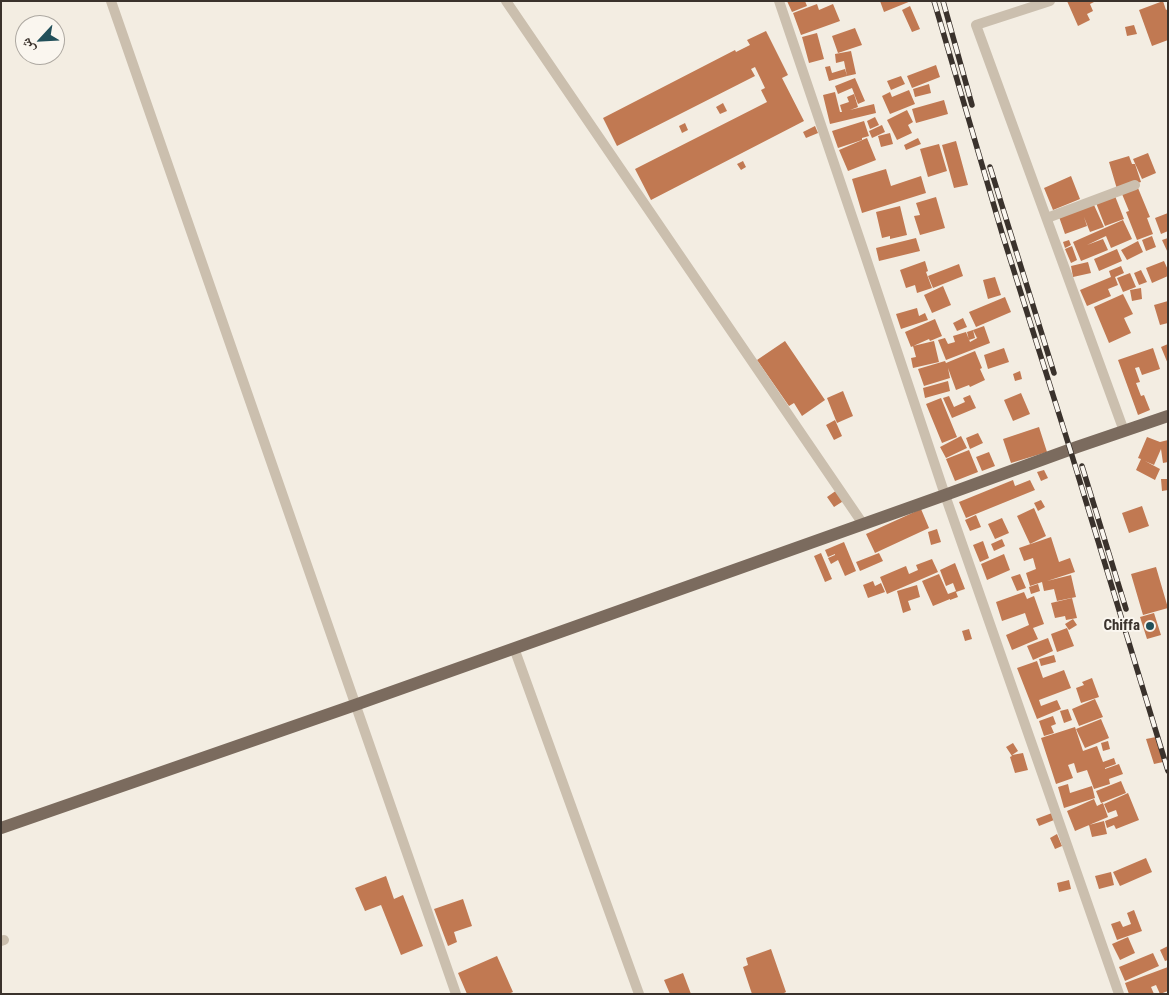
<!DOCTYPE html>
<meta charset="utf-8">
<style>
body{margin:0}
#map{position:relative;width:1169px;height:995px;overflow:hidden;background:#f3ede2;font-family:"Roboto Condensed","Noto Naskh Arabic",sans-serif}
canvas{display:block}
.frame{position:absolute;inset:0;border:2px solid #3a322c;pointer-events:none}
.north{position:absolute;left:15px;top:15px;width:50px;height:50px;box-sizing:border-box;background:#faf6ef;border:1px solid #ada8a1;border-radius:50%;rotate:245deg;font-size:14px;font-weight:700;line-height:20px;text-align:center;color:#3a322c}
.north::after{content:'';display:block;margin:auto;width:18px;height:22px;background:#22505a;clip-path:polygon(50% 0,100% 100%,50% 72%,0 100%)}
</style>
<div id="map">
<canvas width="1169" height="995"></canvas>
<div class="frame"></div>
<div class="north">ش</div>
</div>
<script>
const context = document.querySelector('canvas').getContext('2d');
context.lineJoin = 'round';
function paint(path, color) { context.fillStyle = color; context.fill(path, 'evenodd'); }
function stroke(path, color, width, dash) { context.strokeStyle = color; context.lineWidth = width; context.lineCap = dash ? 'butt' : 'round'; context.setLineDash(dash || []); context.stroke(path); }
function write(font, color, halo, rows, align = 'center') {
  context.font = font + ' "Roboto Condensed",sans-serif'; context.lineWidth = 4; context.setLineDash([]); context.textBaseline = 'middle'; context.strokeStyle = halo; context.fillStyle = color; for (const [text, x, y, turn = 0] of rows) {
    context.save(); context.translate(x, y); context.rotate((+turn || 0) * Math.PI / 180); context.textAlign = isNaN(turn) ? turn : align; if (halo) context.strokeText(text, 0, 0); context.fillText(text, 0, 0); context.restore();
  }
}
const building = new Path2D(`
 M787 1H805L807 6 792 12Z
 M880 1H911L884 12Z
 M1067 1H1096L1090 4 1093 11 1087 14 1090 20 1078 26Z
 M1163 1 1166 10 1168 9V40L1152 46 1139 10Z
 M817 4 819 10 833 4 840 21 801 35 793 13Z
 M910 6 920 29 912 32 902 10Z
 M1134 25 1137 34 1127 36 1125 27Z
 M855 28 862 45 838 53 832 36Z
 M766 31 788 75 782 78 804 121 651 200 635 169 767 102 761 90 765 88 755 67 751 69 755 76 617 146 603 118 735 50 736 52 750 45 747 40Z
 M817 33 824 59 809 63 802 37Z
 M851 51 856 74 847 76 844 61 836 63 835 54Z
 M936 65 940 77 912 88 907 76Z
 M830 66 832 73 845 69 847 76 829 81 825 67Z
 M901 76 905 84 891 90 887 81Z
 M855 78 865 101 858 104 852 88 838 94 835 86Z
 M929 84 931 93 915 97 913 89Z
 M909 90 915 104 890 114 882 96 890 92 892 97Z
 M835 92 840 112H842L840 105 849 102 847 97 854 94 858 107 850 110 874 104 876 113 830 124 823 95Z
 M944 100 948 114 916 123 912 109Z
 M723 103 727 111 720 114 716 107Z
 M907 110 913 122 908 125 912 133 897 140 887 120Z
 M875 117 879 125 870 129 867 121Z
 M864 121 869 136 862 138V140L838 148 832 131Z
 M685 123 688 130 682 133 679 126Z
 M882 125 885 132 872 138 869 131Z
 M815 126 818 133 806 138 803 132Z
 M890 133 893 144 881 147 878 136Z
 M867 138 876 160 848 171 839 150Z
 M918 138 921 144 906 150 904 145Z
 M956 141 968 185 954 188 942 145Z
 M939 144 947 171 928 177 920 149Z
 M1148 153 1156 173 1142 179 1133 159Z
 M1129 156 1132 164H1135L1141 182 1117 189 1109 162Z
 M743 161 746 167 741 170 737 164Z
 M886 169 891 186 921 176 926 193 862 213 852 179Z
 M1071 176 1080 199 1053 210 1044 188Z
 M1138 188 1150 217 1147 218 1153 234 1137 240 1126 212 1129 211 1122 194Z
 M1115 196 1124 219 1105 226 1096 203 1094 205 1104 227 1090 232 1084 217 1087 226 1065 234 1058 214Z
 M936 197 945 228 920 235 914 216 920 215 916 203Z
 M900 206 907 235 890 239V236L882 238 876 212Z
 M1168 213V231L1161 234 1155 218Z
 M1123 220 1132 239 1111 248 1106 236 1087 245 1103 239 1108 250 1081 261 1073 242Z
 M1152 236 1156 247 1146 251 1142 240Z
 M916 238 920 251 879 261 876 248Z
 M1168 238V253L1162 240Z
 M1069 240 1071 245 1065 248 1063 242Z
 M1138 241 1143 252 1127 260 1121 250Z
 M1072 246 1077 260 1071 263 1065 249Z
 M1117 249 1122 261 1099 271 1094 259Z
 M925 261 928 271 926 272 932 288 917 293 915 285 906 288 900 270Z
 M1164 261 1168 270V276L1152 283 1146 268Z
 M1088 262 1091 273 1073 277 1071 266Z
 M959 264 963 276 933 288 928 276Z
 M1121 266 1124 273 1115 277 1118 285 1108 289 1111 296 1087 306 1080 290 1111 277 1109 271Z
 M1141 270 1147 282 1139 285 1134 273Z
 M1130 273 1136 287 1123 292 1117 278Z
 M995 277 1001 295 988 299 983 280Z
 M943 286 951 305 932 313 924 295Z
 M1141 288 1142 299 1132 301 1130 290Z
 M1123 294 1133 314 1124 318 1131 333 1109 343 1094 307Z
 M1005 297 1011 312 976 327 969 312Z
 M1168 301V323L1160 325 1154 305Z
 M917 308 919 316 925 313 928 320 901 329 896 314Z
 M963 318 967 327 957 331 953 323Z
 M935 319 942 336 930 341 929 339 911 347 905 332Z
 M984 326 990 343 946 360 938 340 945 338 948 344 955 342 953 336 966 332 970 342 979 337 977 338 973 330Z
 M973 330 975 338 969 340 967 332Z
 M785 341 825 400 802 416 794 403 789 406 757 360Z
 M934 341 939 362 913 368 911 358 916 357 913 346Z
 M1168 344V364L1161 347Z
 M1004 348 1009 362 988 369 984 355Z
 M1153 348 1160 369 1142 375 1139 367 1135 368 1140 382 1136 383 1141 396 1144 395 1150 410 1138 415 1118 360Z
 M975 351 982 368 980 369 985 380 970 387 969 385 956 390 948 368 950 378 924 386 918 369 945 361 946 363Z
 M1020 371 1022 379 1015 381 1013 374Z
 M948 381 950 391 925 398 923 388Z
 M843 391 853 416 837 423 827 398Z
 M1021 393 1030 414 1013 421 1004 400Z
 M970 395 976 408 952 418 943 398 949 396 954 407 965 402 963 398Z
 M941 398 957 437 942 443 926 404Z
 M835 420 842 436 834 440 826 425Z
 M1039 427 1047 452 1011 463 1003 439Z
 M978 433 983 443 970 449 966 438Z
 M961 436 967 448 946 458 940 447Z
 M1147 437 1160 442 1168 440V462L1163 463 1161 449 1154 465 1145 461 1160 469 1155 480 1136 470 1141 459 1138 458Z
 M969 450 978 472 955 481 946 459Z
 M989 452 995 466 982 471 976 457Z
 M1044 470 1048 478 1041 481 1037 472Z
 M1161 479H1168V490L1162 491Z
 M1013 480 1015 486 1030 480 1035 490 966 518 959 502Z
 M837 490 845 500 834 507 827 497Z
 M1041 500 1045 507 1038 511 1034 503Z
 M1142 506 1149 526 1129 533 1122 513Z
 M1034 508 1046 536 1030 544 1017 516Z
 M921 509 929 528 875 553 866 534Z
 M976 515 981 527 970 531 965 520Z
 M1002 518 1009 533 995 539 988 524Z
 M937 529 941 542 931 545 928 532Z
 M1051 537 1059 562 1070 558 1075 572 1047 581 1071 575 1076 597 1057 601 1054 589 1044 591 1042 582 1030 586 1026 573 1036 569 1033 558 1024 561 1019 548Z
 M1002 539 1005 546 994 551 991 544Z
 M983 541 989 558 980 562 973 545Z
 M844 542 856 571 845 576 838 560 831 564 828 558 835 555V554L828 557 825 550Z
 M821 553 832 579 825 582 814 556Z
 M879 553 883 561 860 571 856 562Z
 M1004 554 1010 570 987 580 981 564Z
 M932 559 938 572 887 594 880 577 906 566 909 574 918 570 916 565Z
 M955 563 965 589 956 592 958 597 950 600V599L933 606 922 581 939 574 948 594 956 591 953 583 946 586 940 570Z
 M1156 567 1168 608 1143 615 1131 574Z
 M1020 574 1026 588 1017 591 1011 577Z
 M873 581 875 586 881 583 885 592 868 598 863 585Z
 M1038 584 1040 591 1031 594 1029 587Z
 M917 585 920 597 908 601 911 610 903 613 897 591Z
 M1024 592 1027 599 1034 596 1044 624 1033 628 1038 639 1012 650 1006 635 1029 625 1025 613 1002 621 996 602Z
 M1072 598 1077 618 1066 620 1065 616 1055 618 1051 603Z
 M1154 613 1161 635 1147 639 1140 617Z
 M1073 619 1077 625 1069 630 1065 624Z
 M1067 628 1074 646 1057 652 1051 634Z
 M969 629 972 639 965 641 962 631Z
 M1048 638 1053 651 1033 660 1027 646Z
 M1054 655 1056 662 1041 666 1039 659Z
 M1037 661 1043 678 1064 670 1071 688 1039 700 1041 706 1057 700 1061 709 1037 719 1017 668Z
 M1092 678 1099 697 1081 703 1076 688 1084 685 1082 682Z
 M1095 699 1103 717 1079 726 1072 709Z
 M1068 709 1072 720 1064 723 1060 711Z
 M1053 716 1056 724 1051 726 1054 733 1044 736 1039 721Z
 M1101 719 1109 738 1085 748 1076 729Z
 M1075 727 1083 751 1097 746 1103 762 1114 758 1116 764 1105 768V769L1119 764 1123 774 1109 779 1110 784 1094 789 1087 770 1077 773 1074 763 1068 765 1073 778 1056 784 1041 738Z
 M1156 737 1163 762 1154 764 1146 739Z
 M1108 741 1110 749 1103 751 1101 743Z
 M1013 743 1018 751 1012 755 1023 753 1028 770 1015 773 1010 757 1012 756 1006 747Z
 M1121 781 1126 793 1101 803 1096 791Z
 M1068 784 1070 793 1092 786 1095 798 1064 808 1058 787Z
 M1128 793 1139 820 1116 829 1114 825 1107 828 1105 821 1118 816 1116 810 1108 813 1104 804Z
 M1094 799 1097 806 1103 803 1108 817 1075 831 1067 811Z
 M1052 813 1054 820 1039 826 1036 819Z
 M1104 821 1107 834 1092 837 1089 825Z
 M1057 834 1062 846 1055 849 1050 838Z
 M1146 858 1152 872 1120 886 1113 872Z
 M1111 872 1114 885 1099 889 1095 876Z
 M386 876 394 899 403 895 423 946 401 955 381 905 365 911 355 888Z
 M1069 880 1071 889 1059 892 1057 883Z
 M463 899 472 926 454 932 457 942 448 946 434 909Z
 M1134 910 1142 931 1117 940 1111 924 1120 921 1123 927 1131 924 1127 913Z
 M1128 937 1135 953 1120 960 1112 944Z
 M1168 946V960L1165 961 1160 950Z
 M771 949 786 992 782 994H752L743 967 748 965 746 958Z
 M1153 953 1159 966 1125 981 1119 967Z
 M497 956 513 992 508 994H467L458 973Z
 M1168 967V991L1160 994 1156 985 1151 987 1154 994H1129L1125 983Z
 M683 973 691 994H670L664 980Z`);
const minor = new Path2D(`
 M111 1 456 994
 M506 1 863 524
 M779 1 862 246 945 495 1119 994
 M1050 1 976 25 1124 431
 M1047 218 1135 185
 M514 648 639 994
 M1 941 4 940`);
const primary = new Path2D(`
 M1 828 355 705 945 495 1077 447 1168 416`);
const rail = new Path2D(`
 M934 1 1002 233 1070 449 1168 771
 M943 1 972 105
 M990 167 1054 373
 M1082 466 1126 609`);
const markers = [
 [1150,626,5,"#22505a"]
];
const poiNames = [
 ["Chiffa",1140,626]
];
paint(building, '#c17952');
stroke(minor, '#cbbfae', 10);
stroke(primary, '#7b6b5e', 12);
stroke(rail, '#3a322c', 5.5);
stroke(rail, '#faf6ef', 4, [11]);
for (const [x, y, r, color] of markers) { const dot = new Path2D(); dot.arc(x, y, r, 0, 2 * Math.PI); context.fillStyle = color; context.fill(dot); stroke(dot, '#faf6ef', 2); }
write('bold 15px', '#3a322c', '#faf6ef', poiNames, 'right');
</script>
